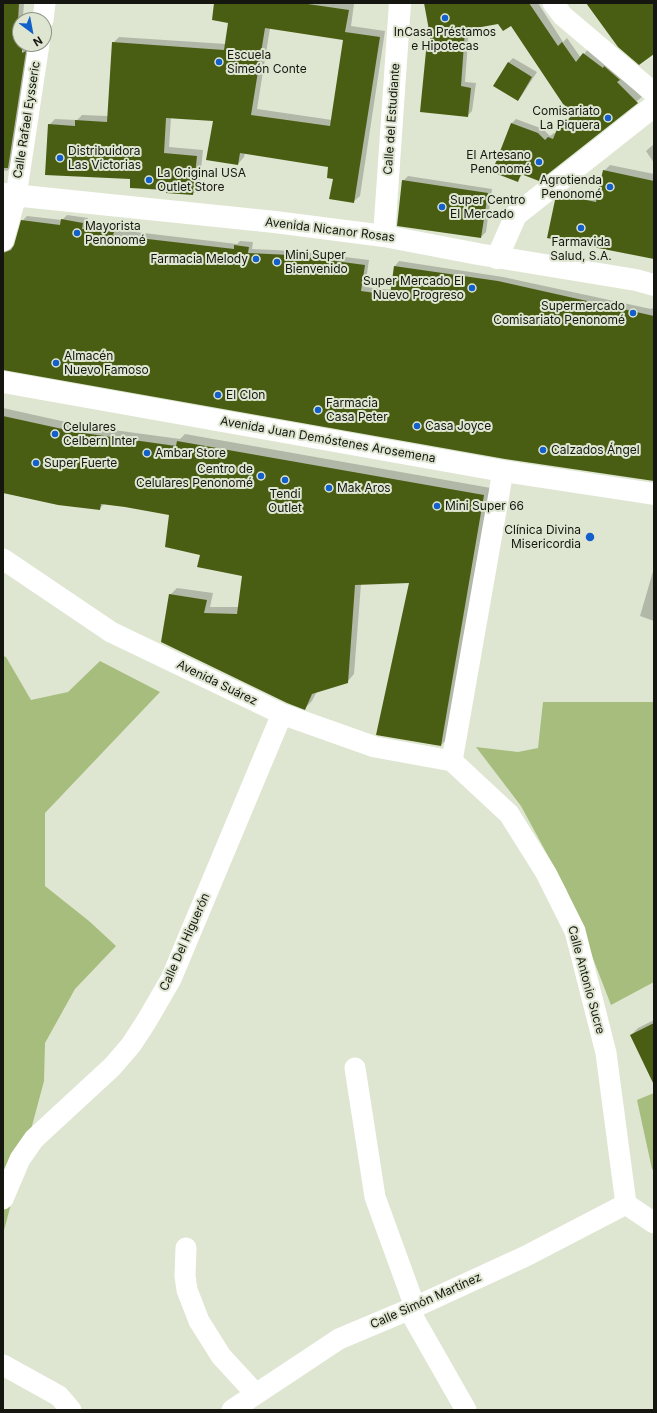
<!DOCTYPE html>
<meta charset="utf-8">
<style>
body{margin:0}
#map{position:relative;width:657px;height:1413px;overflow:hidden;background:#dee6d1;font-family:Inter,sans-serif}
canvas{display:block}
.frame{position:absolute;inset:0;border:4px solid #14160f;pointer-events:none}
.north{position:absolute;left:12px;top:12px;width:40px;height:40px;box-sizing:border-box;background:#dee6d1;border:1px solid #8d9383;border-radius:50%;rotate:148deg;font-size:11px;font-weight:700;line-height:16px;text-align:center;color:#14160f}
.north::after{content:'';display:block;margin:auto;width:14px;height:18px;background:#1460ca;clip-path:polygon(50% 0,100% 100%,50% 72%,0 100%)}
</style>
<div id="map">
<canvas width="657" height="1413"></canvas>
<div class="frame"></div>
<div class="north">N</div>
</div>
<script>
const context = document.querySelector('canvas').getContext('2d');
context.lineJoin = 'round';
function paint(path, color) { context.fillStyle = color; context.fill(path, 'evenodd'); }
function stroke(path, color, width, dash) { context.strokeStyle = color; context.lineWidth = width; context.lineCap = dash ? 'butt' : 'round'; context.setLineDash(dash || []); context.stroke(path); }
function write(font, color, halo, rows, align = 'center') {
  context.font = font + ' Inter,sans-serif'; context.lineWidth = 4; context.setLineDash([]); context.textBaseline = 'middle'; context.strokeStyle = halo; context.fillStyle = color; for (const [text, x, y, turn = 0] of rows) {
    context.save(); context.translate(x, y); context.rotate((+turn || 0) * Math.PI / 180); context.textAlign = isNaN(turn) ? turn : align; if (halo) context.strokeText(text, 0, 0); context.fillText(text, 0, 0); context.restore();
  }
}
const green = new Path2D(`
 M3 656 6 657 31 700 68 692 100 661 160 692 45 813V886L89 921 116 946 75 989 45 1043 44 1081 3 1234Z
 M543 702H654V982L611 1005 566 889 521 806 476 747 518 752 538 748Z
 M654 1093V1171L652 1169 637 1100Z`);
const shadow = new Path2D(`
 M3 3H24L23 17 26 16V20H20V44H27V48L31 47 13 165 7 171 3 170Z
 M215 3H345L354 4 351 26 385 31 360 196 353 202 334 178 330 166 245 153 244 157 238 164 214 120 171 117 169 147 203 150 199 188 193 194 167 189 131 178 49 125 55 119 77 120 82 115 108 116 113 43 119 37 226 44 229 22ZM270 28 344 39 332 120 257 109Z
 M426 3H538L563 42 567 38 581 58 588 49 621 77 642 97 539 179 523 174 518 180 511 124 516 119 543 129 550 136 554 133 556 134 576 113 511 25 499 23 469 28 465 82 476 83 472 111 467 116 427 41 431 38Z
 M513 58 537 72 522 95 518 100 508 63Z
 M654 144V163L646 151Z
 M610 165 654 174V258L556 201 568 189 599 196 604 171Z
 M408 176 492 189 486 232 481 237 403 181Z
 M67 215 88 218 87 224 118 227V230L237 244 240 241 253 242 252 249 296 251 369 260 365 287 392 290 395 266 399 261 503 277 651 309 654 307V480L3 369V247L5 248 14 247 22 221 27 216 62 220Z
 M3 408 84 426 180 439 185 434 491 488 448 738 441 745 410 582 361 584 354 674 347 682 317 691 312 701 305 708 170 595 177 588 213 593 210 607H239L243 576 170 514 105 503 99 509 3 492Z
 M654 568V621L640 616Z
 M654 1020V1083L631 1035 638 1028Z`);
const building = new Path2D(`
 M3 3H19L18 22H20V44H22V53L26 51 8 168H3Z
 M214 3H301L349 10 345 32 380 37 354 203 329 199 333 179 327 178 328 167 240 153 238 165 206 160 213 121 166 118 164 153 197 156 193 195 166 193V190L130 188V179L45 175 48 124 75 126V120L107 122 112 42 224 50 228 23 212 20ZM265 28 343 40 330 126 251 115Z
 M424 3H529L558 46 562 42 576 62 583 53 603 68 604 66 620 80 617 82 638 103 539 181 521 174 518 182 492 172 511 123 538 133 545 140 548 137 553 139 557 129 575 113 563 104 511 26 503 31 498 24 465 30 461 86 471 88 468 117 420 112 427 41H431Z
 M586 3H654V54L639 65 618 47Z
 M508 62 532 77 518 101 493 86Z
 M603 170 654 181V259L547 238 555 200 562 195 596 202Z
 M402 180 488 193 481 238 397 226Z
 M61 219 83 223 82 229 114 232 113 235 234 249V245L249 247 248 253 290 255 365 265 361 291 390 295 394 266 498 281 654 316V481L505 459 3 370V253L11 250 14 245 21 220 60 225Z
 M3 416 76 432 176 446 177 441 484 495 441 746 376 735 409 583 355 585 348 683 312 694 305 710 287 703 161 642 169 594 207 600 204 613 237 614 242 576 197 567 200 555 165 547 169 515 125 507 101 504 100 510 58 505 3 493Z
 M654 1023V1085L630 1035Z`);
const street = new Path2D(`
 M553 3 563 16 654 93
 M43 20 45 3
 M3 241 16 196 39 44
 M3 559 111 632 282 714 375 747 452 761
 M452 761 509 814 546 873 575 931 606 1053 626 1204 654 1223
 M452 761 503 471
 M355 1068 375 1197 415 1307
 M3 1199 20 1159 34 1139 112 1067 131 1045 146 1022 171 979 282 714
 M186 1248 185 1276 187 1290 199 1321 221 1356 255 1393
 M409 1310 466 1410
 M3 1365 59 1396 71 1410
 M232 1410 339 1339 415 1307 526 1256 626 1204`);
const secondary = new Path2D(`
 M384 236 400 3
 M497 258 516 215 654 106`);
const primary = new Path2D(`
 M3 194 275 222 384 236 478 254 636 280 654 285
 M3 382 503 471 654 494`);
const markers = [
 [445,18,4,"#1460ca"],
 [219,62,4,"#1460ca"],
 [608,118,4,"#1460ca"],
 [60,158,4,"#1460ca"],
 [539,162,4,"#1460ca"],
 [149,180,4,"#1460ca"],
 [610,187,4,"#1460ca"],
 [442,207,4,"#1460ca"],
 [581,228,4,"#1460ca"],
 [77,233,4,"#1460ca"],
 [256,259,4,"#1460ca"],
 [277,262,4,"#1460ca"],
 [472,288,4,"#1460ca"],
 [633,313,4,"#1460ca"],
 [56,363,4,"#1460ca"],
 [218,395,4,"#1460ca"],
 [318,410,4,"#1460ca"],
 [417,426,4,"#1460ca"],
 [55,434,4,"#1460ca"],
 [543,450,4,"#1460ca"],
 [147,453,4,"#1460ca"],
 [36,463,4,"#1460ca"],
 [261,476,4,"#1460ca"],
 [285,480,4,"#1460ca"],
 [329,488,4,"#1460ca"],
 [437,506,4,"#1460ca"],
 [590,537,5,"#1460ca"]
];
const poiNames = [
 ["InCasa Préstamos",445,32,"center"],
 ["e Hipotecas",445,46,"center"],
 ["Escuela",227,55],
 ["Simeón Conte",227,69],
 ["Comisariato",600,111,"right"],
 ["La Piquera",600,125,"right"],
 ["Distribuidora",68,151],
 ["Las Victorias",68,165],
 ["El Artesano",531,155,"right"],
 ["Penonomé",531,169,"right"],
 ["La Original USA",157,173],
 ["Outlet Store",157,187],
 ["Agrotienda",602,180,"right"],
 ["Penonomé",602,194,"right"],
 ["Super Centro",450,200],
 ["El Mercado",450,214],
 ["Mayorista",85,226],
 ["Penonomé",85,240],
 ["Farmavida",581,242,"center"],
 ["Salud, S.A.",581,256,"center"],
 ["Mini Super",285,255],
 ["Bienvenido",285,269],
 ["Farmacia Melody",248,259,"right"],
 ["Super Mercado El",464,281,"right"],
 ["Nuevo Progreso",464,295,"right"],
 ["Supermercado",625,306,"right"],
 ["Comisariato Penonomé",625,320,"right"],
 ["Almacén",64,356],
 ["Nuevo Famoso",64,370],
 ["El Clon",226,395],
 ["Farmacia",326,403],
 ["Casa Peter",326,417],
 ["Casa Joyce",425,426],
 ["Celulares",63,427],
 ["Celbern Inter",63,441],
 ["Calzados Ángel",551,450],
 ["Ambar Store",155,453],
 ["Super Fuerte",44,463],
 ["Centro de",253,469,"right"],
 ["Celulares Penonomé",253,483,"right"],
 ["Mak Aros",337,488],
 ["Tendi",285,494,"center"],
 ["Outlet",285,508,"center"],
 ["Mini Super 66",445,506],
 ["Clínica Divina",581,530,"right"],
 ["Misericordia",581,544,"right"]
];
const streetNames = [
 ["Calle del Estudiante",392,119,-86],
 ["Calle Rafael Eysseric",27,120,-81],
 ["Avenida Nicanor Rosas",330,230,7],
 ["Avenida Juan Demóstenes Arosemena",328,440,10],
 ["Avenida Suárez",217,683,26],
 ["Calle Del Higuerón",185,942,-66],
 ["Calle Antonio Sucre",586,980,75],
 ["Calle Simón Martínez",426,1301,-24]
];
paint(green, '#a7bd7d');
paint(shadow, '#0003');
paint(building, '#4a5e13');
stroke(street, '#fff', 21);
stroke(secondary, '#fff', 22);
stroke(primary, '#fff', 22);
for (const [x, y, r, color] of markers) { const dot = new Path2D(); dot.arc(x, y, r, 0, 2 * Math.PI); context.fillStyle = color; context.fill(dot); stroke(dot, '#dee6d1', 1.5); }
write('12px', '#14160f', '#dee6d1', poiNames, 'left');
write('12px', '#14160f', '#dee6d1', streetNames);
</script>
